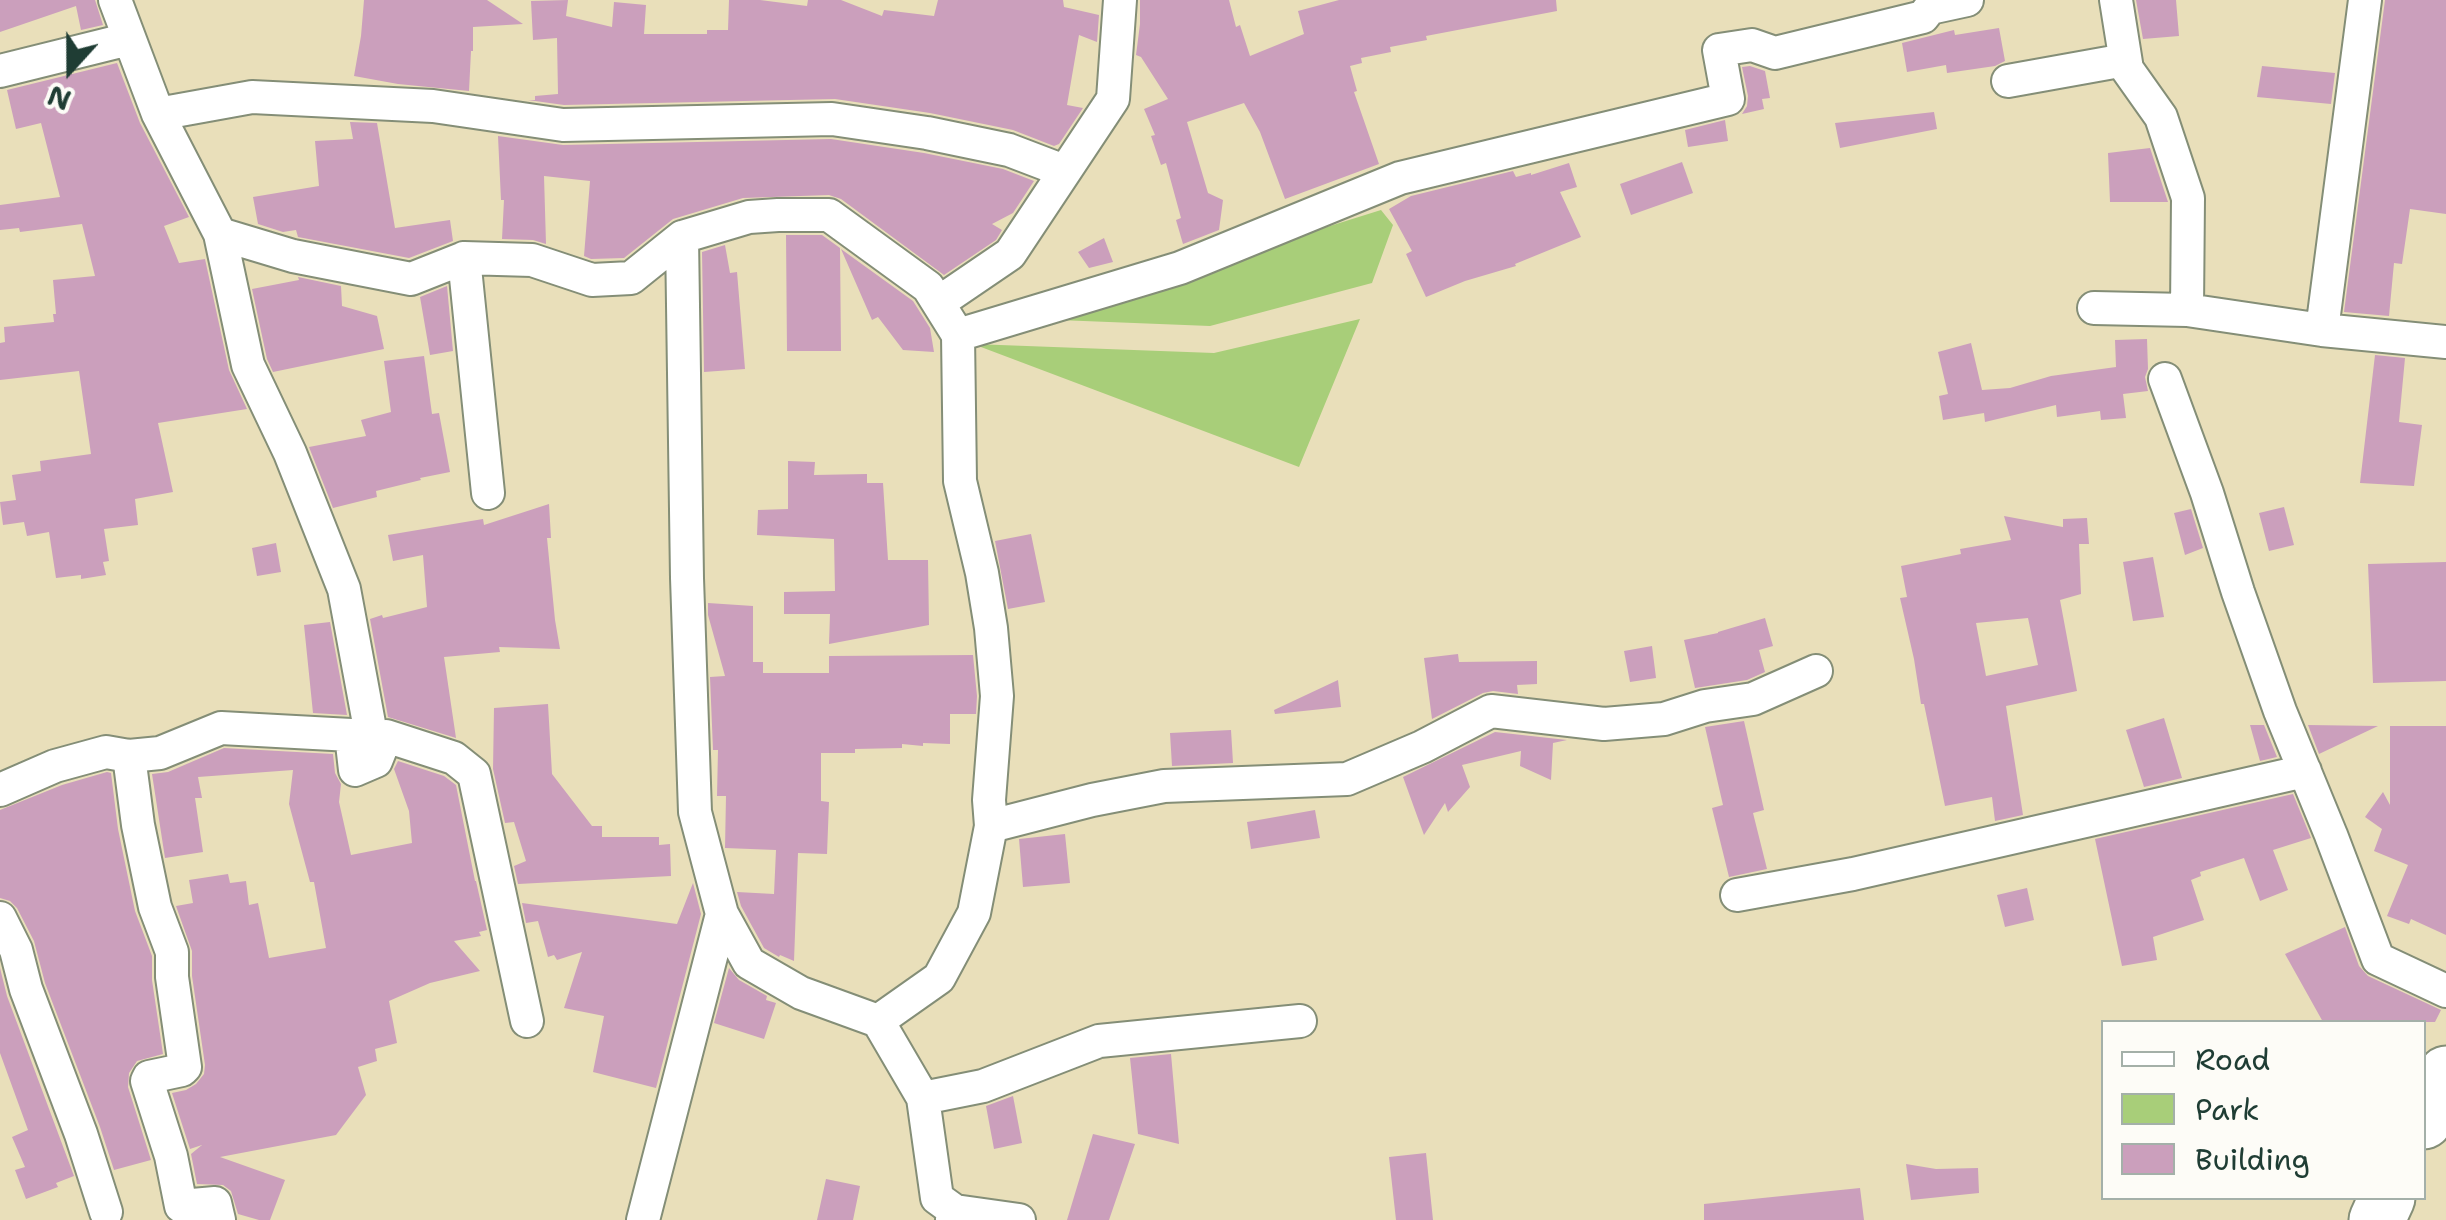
<!DOCTYPE html>
<style>
body{margin:0}
#map{position:relative;width:2446px;height:1220px;overflow:hidden;background:#e9dfba;font-family:"Shantell Sans",sans-serif}
canvas{display:block}
.legend{position:absolute;left:2101px;top:1020px;width:325px;height:180px;box-sizing:border-box;background:#fdfcf7;border:2px solid #a4b0a9;margin:0;padding:12px 18px;list-style:none;font-size:30px;color:#1f3d34}
.legend li{display:flex;align-items:center;gap:20px;height:50px}
.legend b{width:50px;border:2px solid #a4b0a9}
.north{position:absolute;left:20px;top:20px;width:100px;height:100px;-webkit-text-stroke:8px #fdfcf7;paint-order:stroke;rotate:201deg;font-size:28px;font-weight:700;line-height:40px;text-align:center;color:#1f3d34}
.north::after{content:'';display:block;margin:auto;width:35px;height:45px;background:#1f3d34;clip-path:polygon(50% 0,100% 100%,50% 72%,0 100%)}
</style>
<div id="map">
<canvas width="2446" height="1220"></canvas>
<ul class="legend">
<li><b style="height:12px;background:#fff"></b>Road</li>
<li><b style="height:28px;background:#a8ce79"></b>Park</li>
<li><b style="height:28px;background:#cb9fbc"></b>Building</li>
</ul>
<div class="north">N</div>
</div>
<script>
const context = document.querySelector('canvas').getContext('2d');
context.lineJoin = 'round';
function paint(path, color) { context.fillStyle = color; context.fill(path, 'evenodd'); }
function stroke(path, color, width, dash) { context.strokeStyle = color; context.lineWidth = width; context.lineCap = dash ? 'butt' : 'round'; context.setLineDash(dash || []); context.stroke(path); }
const green = new Path2D(`
 M1381 210 1393 225 1372 283 1210 326 1033 319Z
 M1360 319 1299 467 973 344 1214 353Z`);
const building = new Path2D(`
 M0 0H95L103 25 81 30 76 6 0 32Z
 M364 0H487L523 24 473 27V51H471L469 91 398 84 354 76 361 36Z
 M568 0 566 16 612 27 614 2 646 5 644 34H707V30H728L729 0H760L807 6 808 0H841L882 16 884 10 934 16 938 0H1063L1064 7 1099 15 1097 42 1079 35 1067 105 1083 108 1059 144 1054 146 1013 130 930 113 835 99 564 105 528 100H535V96L558 94 557 38 533 40 531 1Z
 M1140 0H1229L1236 27 1240 25 1250 56 1304 34 1298 11 1339 0H1556L1557 11 1426 36 1427 40 1390 47 1391 52 1361 58 1362 63 1350 66 1357 91 1354 92 1379 164 1285 199 1260 132 1244 103 1187 122 1208 193 1223 200 1219 230 1183 244 1176 220 1181 218 1166 163 1161 165 1151 136 1155 135 1144 109 1168 99 1141 57 1136 55 1140 24Z
 M2136 0H2176L2179 36 2143 39Z
 M2385 0H2446V214L2410 209 2402 264 2394 263 2389 316 2344 312Z
 M1999 28 2005 61 1995 66 1947 73 1946 65 1907 72 1902 43 1954 30 1955 35Z
 M117 63 140 123 189 217 164 226 179 263 205 259 229 370 247 409 158 423 173 492 135 499 138 525 104 529 109 561 103 562 106 575 81 579V575L56 578 49 532 27 536 24 522 3 525 0 502 16 500 12 475 41 471 40 461 91 454 79 371 0 380V343L5 342 4 327 54 322 53 314H56L53 280 95 276 82 224 20 232 19 228 0 230V205L60 197 41 123 16 129 7 90Z
 M1750 66 1765 71 1770 98 1762 99 1764 109 1742 114 1747 106 1748 96 1742 67Z
 M2262 66 2335 73 2331 104 2257 97Z
 M1934 112 1937 129 1840 148 1835 123Z
 M1725 120 1728 141 1688 147 1685 130Z
 M350 122 377 123 395 228 450 220 453 241 409 258 298 237 296 230 283 232 258 224 253 197 319 186 315 141 353 139Z
 M498 136 563 145 831 139 924 153 1003 169 1034 181 1013 213 992 224 1002 230 996 240 944 275 841 199 829 195 743 198 673 219 624 258 591 259 584 256 590 181 544 176 546 244 533 240 502 239 504 200H501Z
 M2150 148 2168 202H2110L2108 153Z
 M1682 162 1693 193 1631 215 1620 184Z
 M1569 163 1577 187 1560 192 1581 237 1515 264 1516 266 1465 281 1426 297 1406 254 1412 251 1389 209 1411 196 1513 171 1516 177 1531 173V175Z
 M786 235H822L840 248 841 351H787Z
 M1104 238 1113 262 1089 268 1078 252Z
 M725 245 730 273 737 272 745 369 704 372 702 252Z
 M841 249 913 301 930 328 934 352 903 350 878 317 872 320Z
 M298 277 341 286 342 306 377 316 384 349 273 372 267 359 252 289 299 280Z
 M447 286 453 351 430 355 420 297Z
 M2147 339 2148 369 2145 377 2148 391 2123 394 2126 418 2101 420 2100 411 2057 417 2056 405 1985 422 1984 413 1943 420 1939 396 1948 394 1938 352 1971 343 1982 390 2010 388 2051 376 2116 367 2115 340Z
 M2375 355 2405 358 2399 422 2422 425 2414 486 2360 483Z
 M424 356 432 414 439 413 450 472 420 478 421 480 376 491 377 497 333 508 309 447 366 436 361 420 391 412 384 361Z
 M788 461 815 462 814 475 867 474V483H883L888 560H928L929 625 829 644 830 614H784V592L835 591 834 539 757 535 758 510 788 509Z
 M549 504 551 538H547L555 620 560 649 499 647 500 652 444 657 456 738 388 717 370 619 382 615 383 618 427 607 423 555 393 561 388 535 483 519 484 525Z
 M2284 507 2294 545 2269 551 2259 513Z
 M2191 509 2203 548 2185 555 2174 513Z
 M2004 516 2063 527V519L2087 518 2089 544H2079L2081 594 2060 600 2077 691 2006 706 2023 815 1995 821 1992 797 1945 806 1924 704H1921L1914 659 1900 598 1907 597 1901 566 1961 554 1960 549 2011 540ZM2028 618 2038 665 1986 676 1976 623Z
 M1031 534 1045 602 1008 609 995 541Z
 M276 543 281 572 257 576 252 548Z
 M2153 557 2164 617 2133 621 2123 562Z
 M2446 562V681L2373 683 2368 564Z
 M708 603 753 606V662H763V673H829V656L973 655 977 696 976 714H950V744L923 743V746L902 744V748L855 749V753H821V801L829 802 827 854 798 853 794 961 780 955 779 957 764 948 741 906 737 892 774 894 776 850 725 848 726 796H717L718 750H713L710 677 725 676 708 615Z
 M1765 618 1773 646 1759 650 1765 672 1747 680 1695 688 1684 640 1718 633V632Z
 M330 622 347 715 313 713 304 625Z
 M1652 646 1656 678 1630 682 1624 651Z
 M1458 654 1459 662 1537 661V684L1517 685 1518 694 1493 691 1483 693 1432 719 1424 658Z
 M1338 680 1341 707 1275 714 1274 710Z
 M548 704 552 774 592 826H602V837H659V845L670 844 671 876 518 884 514 866 526 861 514 822 505 823 493 769 494 708Z
 M2164 718 2182 778 2144 787 2126 730Z
 M1744 721 1764 810 1753 813 1767 869 1729 877 1712 808 1723 805 1705 727Z
 M2250 725H2264L2277 757 2260 761Z
 M2308 725 2378 726 2319 754Z
 M2390 726H2446V935L2411 919 2409 924 2387 916 2408 865 2374 851 2382 829 2365 817 2383 792 2390 805Z
 M1231 730 1233 763 1172 766 1170 733Z
 M1495 732 1567 740 1553 743 1551 780 1520 766 1521 751 1462 765 1470 787 1448 812 1445 803 1424 835 1403 777Z
 M224 748 333 754 335 773 341 784 339 802 351 855 412 843 409 811 394 769 398 761 444 776 456 785 475 881H476L487 930 479 932 481 936 454 941 480 971 430 983 389 1001 397 1043 375 1049 377 1061 358 1067 366 1095 336 1135 220 1157 285 1180 270 1220H259L238 1214 231 1191 223 1185 197 1184 191 1154 202 1145 190 1149 172 1093 186 1090 196 1084 204 1074 205 1065 192 976V951L176 906 193 903 189 880 228 874 230 883 246 881 249 905 258 903 269 958 326 948 314 882H310L289 804 293 770 198 777 202 798H195L203 852 165 858 152 774 168 772Z
 M107 772 111 773 118 829 135 911 152 956V980L163 1054 137 1061 129 1073 128 1087 151 1160 114 1170 100 1127 45 983 34 941 17 908 10 901 0 898V810L62 785Z
 M2293 794 2311 838 2273 850 2288 890 2260 901 2244 858 2200 872 2201 876 2191 880 2204 920 2153 937 2157 960 2122 966 2095 839Z
 M1315 810 1320 838 1251 849 1247 822Z
 M1065 834 1070 883 1023 887 1019 839Z
 M693 883 701 914 656 1088 593 1072 604 1016 564 1008 582 952 557 960 554 955 548 957 538 921 526 923 522 903 677 924Z
 M2027 888 2034 920 2005 927 1997 895Z
 M2345 927 2359 966 2368 976 2441 1010 2435 1022H2323L2285 954Z
 M0 968 7 996 74 1176 56 1183 58 1187 26 1199 15 1170 25 1167 12 1137 28 1130 0 1053Z
 M729 968 739 980 767 996 766 1000 776 1003 764 1039 714 1023Z
 M1171 1054 1179 1144 1138 1134 1130 1058Z
 M1013 1096 1022 1143 994 1149 986 1106Z
 M1093 1134 1135 1144 1109 1220H1067Z
 M1426 1153 1433 1220H1396L1389 1157Z
 M1906 1164 1936 1169 1978 1168 1979 1193 1911 1200Z
 M826 1179 860 1186 853 1220H817Z
 M1860 1188 1864 1220H1704V1204Z`);
const street = new Path2D(`
 M115 0 158 114 220 234 248 365 290 453 344 589 376 761
 M0 71 129 39
 M2008 81 2125 60
 M158 114 252 97 433 106 563 125 832 119 927 133 1009 150 1064 171
 M220 234 293 256 411 279 464 258 532 260 592 280 631 278 682 237 749 217 778 215H829L928 287 958 335 960 481 982 573 991 628 997 696 989 800 991 826 974 913 939 978 878 1021
 M682 237 687 578 695 812 722 914 749 963 801 993 878 1021 923 1098 937 1198 955 1211 952 1220
 M464 258 488 493
 M938 303 1010 254 1113 99 1120 0
 M2094 308 2187 310 2188 198 2161 117 2127 69 2116 0
 M2187 310 2322 330 2446 342
 M2322 330 2365 0
 M958 335 1180 268 1400 178 1728 99 1719 50 1752 45 1775 53 1923 17 1930 8 1967 0
 M2165 379 2207 493 2238 592 2280 711 2331 835 2378 959 2446 991
 M129 756 138 825 155 907 172 952V977L185 1067 182 1070 149 1077 147 1081 171 1156 181 1206 215 1203 219 1220
 M0 790 55 766 106 752 129 756 160 753 221 728 351 735 355 770 376 761 386 736 454 758 474 774 527 1021
 M991 826 1092 800 1164 786 1347 779 1422 747 1491 711 1604 724 1664 719 1705 706 1753 699 1816 671
 M1737 895 1853 874 2305 771
 M0 918 16 950 26 989 81 1134 106 1212
 M923 1098 983 1086 1099 1041 1300 1021
 M955 1211 1019 1220
 M643 1220 722 914`);
const highway = new Path2D(`
 M2424 1121 2446 1074
 M2377 1220 2387 1198`);
paint(green, '#a8ce79');
paint(building, '#cb9fbc');
stroke(street, '#848e77', 36);
stroke(highway, '#848e77', 59);
stroke(street, '#fff', 32);
stroke(highway, '#fff', 55);
</script>
